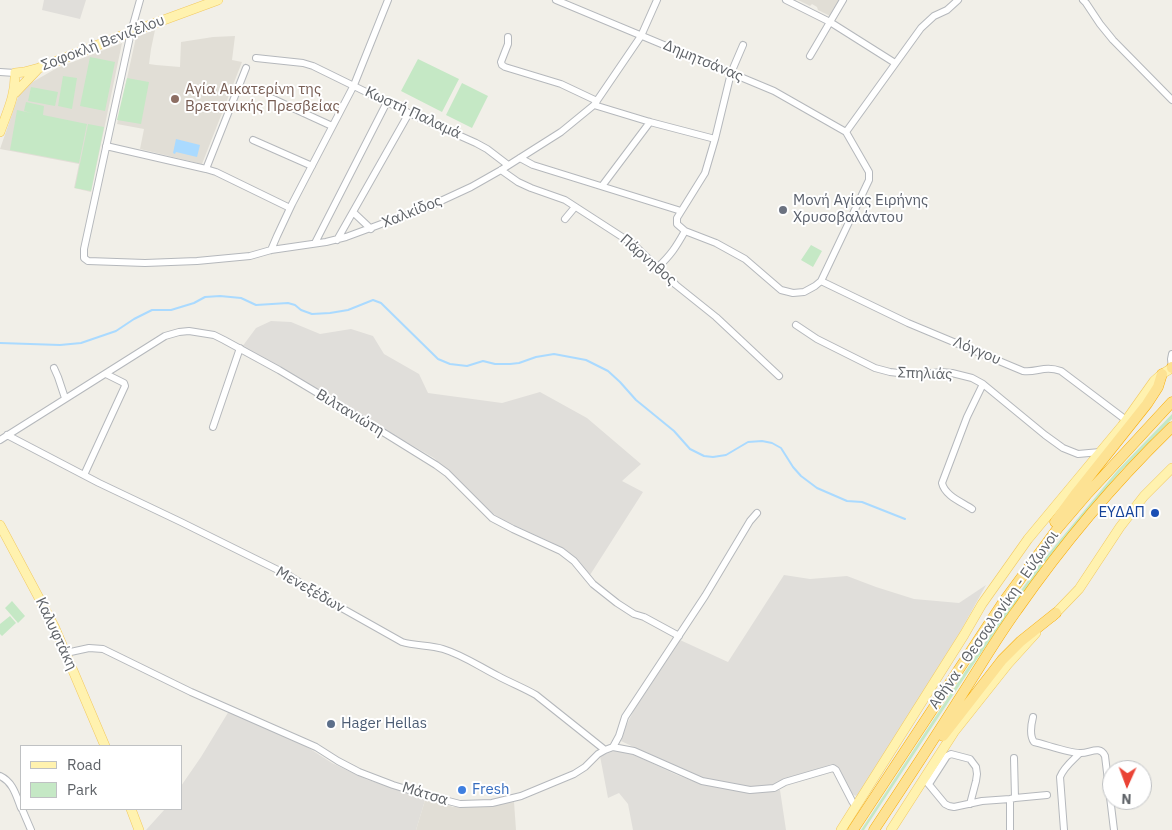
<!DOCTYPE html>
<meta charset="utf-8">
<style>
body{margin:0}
#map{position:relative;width:1172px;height:830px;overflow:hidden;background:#f1efe8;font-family:"IBM Plex Sans",sans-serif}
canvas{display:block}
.legend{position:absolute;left:20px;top:745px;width:162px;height:65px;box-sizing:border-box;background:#fff;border:1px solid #bfc1c3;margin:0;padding:6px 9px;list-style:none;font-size:15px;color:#5f6368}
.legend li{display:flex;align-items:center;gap:10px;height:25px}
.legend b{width:25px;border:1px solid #bfc1c3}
.north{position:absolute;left:1102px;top:760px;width:50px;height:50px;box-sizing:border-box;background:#fff;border:1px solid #bfc1c3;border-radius:50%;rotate:182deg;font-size:14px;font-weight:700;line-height:20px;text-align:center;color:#5f6368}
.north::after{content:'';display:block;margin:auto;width:18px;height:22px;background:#ea4335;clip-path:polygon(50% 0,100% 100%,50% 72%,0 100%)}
</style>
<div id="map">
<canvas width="1172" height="830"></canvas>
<ul class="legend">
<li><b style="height:6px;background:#fff2af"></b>Road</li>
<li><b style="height:14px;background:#c5e8c5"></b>Park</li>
</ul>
<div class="north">N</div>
</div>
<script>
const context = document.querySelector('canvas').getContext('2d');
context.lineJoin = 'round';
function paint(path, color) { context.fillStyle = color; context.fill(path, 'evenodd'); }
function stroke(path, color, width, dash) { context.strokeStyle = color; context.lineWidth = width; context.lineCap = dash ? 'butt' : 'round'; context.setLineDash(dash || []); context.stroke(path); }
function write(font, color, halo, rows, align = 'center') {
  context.font = font + ' "IBM Plex Sans",sans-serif'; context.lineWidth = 4; context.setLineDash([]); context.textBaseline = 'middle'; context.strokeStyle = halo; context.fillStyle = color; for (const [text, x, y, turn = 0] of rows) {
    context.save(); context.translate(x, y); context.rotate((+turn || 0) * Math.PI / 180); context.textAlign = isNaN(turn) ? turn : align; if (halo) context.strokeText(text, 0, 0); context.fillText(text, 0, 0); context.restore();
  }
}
const industrial = new Path2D(`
 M44 0H86L80 19 42 10Z
 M271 321 291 322 320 334 351 329 373 336 384 354 419 374 428 393 502 403 540 392 587 418 641 464 622 481 643 492 590 575 575 557 551 542 501 519 491 512 434 458 242 347 256 328Z
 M784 575 810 579 847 576 876 587 914 599 959 603 986 585 959 634 859 794 856 796 852 794 839 769 835 765 832 764 783 781 774 786 749 787 697 777 621 741 626 726 634 710 680 640 728 662Z
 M229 711 304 745 332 763 368 780 426 797 416 830H146L165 809H181V786L201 757Z
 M614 751 630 753 677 775 699 783 753 792 780 790 786 830H633L628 804 619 793 608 798 600 756Z`);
const education = new Path2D(`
 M798 0H840L830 16 818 10 817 7 812 4 810 6Z
 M155 30 151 49 149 64 156 65 180 67 181 42 213 37 235 36 232 60 242 62 202 164 140 149 144 129 117 124 136 37Z
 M122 43 91 192 74 188 79 164 0 149 18 97 22 90 29 84 57 68Z
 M426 797 453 807 484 805 514 802 516 830H416Z`);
const green = new Path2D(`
 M90 57 115 62 105 111 80 106Z
 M418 59 459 79 442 112 401 91Z
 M63 76 77 78 72 109 58 106Z
 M127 78 149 82 141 124 117 120Z
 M462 83 488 96 472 128 446 115Z
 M31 87 58 92 55 106 28 101Z
 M26 102 44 106 43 115 87 124 79 163 10 150 17 110 31 113 24 111Z
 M88 124 104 127 91 191 75 188Z
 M811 245 822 251 813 267 801 260Z
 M1172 414V419L1120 472 1043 565 1012 608 967 674 864 830H861L964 673 1009 607 1040 564 1117 471Z
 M12 601 25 616 18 623 5 608Z
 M10 616 16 623 2 636 0 634V624Z`);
const water = new Path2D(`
 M176 139 200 145 197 157 176 152 175 154 173 153Z`);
const stream = new Path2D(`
 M0 343 60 345 81 343 116 331 134 319 152 310H171L194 303 205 297 220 296 241 298 256 305 288 303 295 305 301 310 312 314 330 313 348 310 373 300 381 303 438 359 450 364 467 366 483 361 495 364H510L519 363 536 357 554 354 586 360 608 371 620 382 636 400 674 431 690 449 704 456 713 457 726 455 748 442 762 441 772 443 781 448 793 467 801 476 817 488 847 501 862 502 905 519`);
const minor = new Path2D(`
 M140 0 131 32 84 249V258L88 261 145 263 197 261 250 256 271 250 326 242 346 237 430 206 471 187 501 170 561 132 594 105 641 36 657 0
 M556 0 774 91 846 132
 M786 0 830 22 895 63
 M1083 0 1086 3 1100 24 1113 40 1172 100
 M508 37V44L501 62 502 65 505 67 561 84 597 101
 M743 45 731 73 715 139 705 173 677 218V224L685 231 716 243 745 259 781 290 793 293 804 292 815 286 821 281 869 180V172L846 132 921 28 934 16 947 10 958 0
 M810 56 843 0
 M256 58 303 63 313 66 409 113 476 143 487 149 508 165
 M0 72 15 73
 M271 98 332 126
 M594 105 650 122 715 139
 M253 140 312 166
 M106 146 206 169 216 172 290 208
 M520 158 533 165 681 211
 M206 169 246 68
 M501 170 518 182 531 188 565 200 633 244 676 285 716 317 779 376
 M602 186 650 122
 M353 212 371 229
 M565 219 575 207
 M337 240 409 113
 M315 243 387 102
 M271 250 277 236 292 204 354 85 388 0
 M657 268C671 255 676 247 685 231
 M821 281 908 323 1023 371C1037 373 1044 365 1061 371L1126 420
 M796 325 817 339 875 368 890 372 916 375 941 372 952 373 972 378 983 384 1045 435 1063 448 1078 454 1100 452
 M1172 354 1171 359 1172 369
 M54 368 58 377 65 398
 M213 427 240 348
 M7 435 99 483 181 522 290 576 322 597 402 642C415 646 430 645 443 649 463 655 480 667 498 676 511 683 524 688 536 695L605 750
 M0 440 165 336 179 332 189 331 214 335 224 340 279 370 386 434 436 465 447 473 492 518 513 529 561 551 574 561 593 584 617 603 634 614 644 617 679 636
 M84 475 125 386 124 383 106 374
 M972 509C962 502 945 496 942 483L967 417 983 384
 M66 653 89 648 103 649 191 692 316 747 338 761 359 772 393 785 429 796 460 804 492 803 521 796 574 774 585 767 598 754 605 750 613 747 634 751 702 781 750 790 774 788 785 782 833 768 836 770 852 801 856 807
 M1033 717C1031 725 1029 735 1034 742 1044 744 1072 754 1081 753 1090 753 1100 745 1105 756L1114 830
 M613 747 619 736 625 717 705 596 750 521 757 513
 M1014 758 1015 798 1047 795
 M0 776C13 782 16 795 21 808
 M926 781 945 804 949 806 954 807 982 801 1010 799 1015 798
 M929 784 947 756 951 754 970 759 976 767 977 774 976 781 970 804
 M22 809 31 830
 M1010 830V799
 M1064 830 1060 777C1064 767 1072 761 1079 754`);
const major = new Path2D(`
 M15 93 37 70
 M0 132C7 112 16 95 15 73L24 72 39 68 131 32 218 0
 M0 525 54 626 105 746
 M1052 617 1079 589 1120 527 1144 496 1172 468
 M131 809 139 830
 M841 830 964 635 982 604 1028 539 1122 426 1154 381 1162 374 1172 368
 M891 830 954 732 1008 664 1036 633`);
const highway = new Path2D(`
 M1172 368V367
 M1055 522 1077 492 1147 404 1158 387 1162 374
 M943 736 1002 660 1021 641 1056 613
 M853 830 1004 601 1058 528 1088 493 1172 402
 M874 830C904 785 934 739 963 693 981 665 998 636 1017 610 1063 544 1114 483 1172 427`);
const markers = [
 [175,99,5,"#8d6e63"],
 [783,210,5,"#6b7280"],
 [1155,513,5,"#1a4fb4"],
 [331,724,5,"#5c6f8a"],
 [462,790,5,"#3f7fe0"]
];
const streetNames = [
 ["Σοφοκλή Βενιζέλου",103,43,-21],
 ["Δημητσάνας",703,61,23],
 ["Κωστή Παλαμά",413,113,25],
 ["Χαλκίδος",412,212,-22],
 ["Πάρνηθος",648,260,41],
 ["Λόγγου",977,351,23],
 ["Σπηλιάς",925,374,2],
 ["Βιλτανιώτη",350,413,31],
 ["Μενεξέδων",310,590,30],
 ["Αθήνα - Θεσσαλονίκη - Εύζωνοι",994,620,-55],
 ["Καλυφτάκη",56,634,65],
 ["Μάτσα",425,794,17]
];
const educationNames = [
 ["Αγία Αικατερίνη της",185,90],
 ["Βρετανικής Πρεσβείας",185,107]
];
const worshipNames = [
 ["Μονή Αγίας Ειρήνης",793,201],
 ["Χρυσοβαλάντου",793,218]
];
const transitNames = [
 ["ΕΥΔΑΠ",1145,513]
];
const serviceNames = [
 ["Hager Hellas",341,724]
];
const shopNames = [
 ["Fresh",472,790]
];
paint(industrial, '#e0deda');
paint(education, '#e1ded6');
paint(green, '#c5e8c5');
paint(water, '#aadaff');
stroke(stream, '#aadaff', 2);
stroke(minor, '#b5b8bc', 8);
stroke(major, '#f2c960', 10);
stroke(highway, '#f9ab00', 11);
stroke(minor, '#fff', 6);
stroke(major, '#fff2af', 9);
stroke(highway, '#fde293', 10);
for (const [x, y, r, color] of markers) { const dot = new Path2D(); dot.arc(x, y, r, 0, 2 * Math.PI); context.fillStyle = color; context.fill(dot); stroke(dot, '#fff', 2); }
write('15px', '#5f6368', '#fff', streetNames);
write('15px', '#785e54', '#fff', educationNames, 'left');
write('15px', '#5b616d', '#fff', worshipNames, 'left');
write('15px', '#164399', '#fff', transitNames, 'right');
write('15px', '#4e5e75', '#fff', serviceNames, 'left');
write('15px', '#366cbe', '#fff', shopNames, 'left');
</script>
